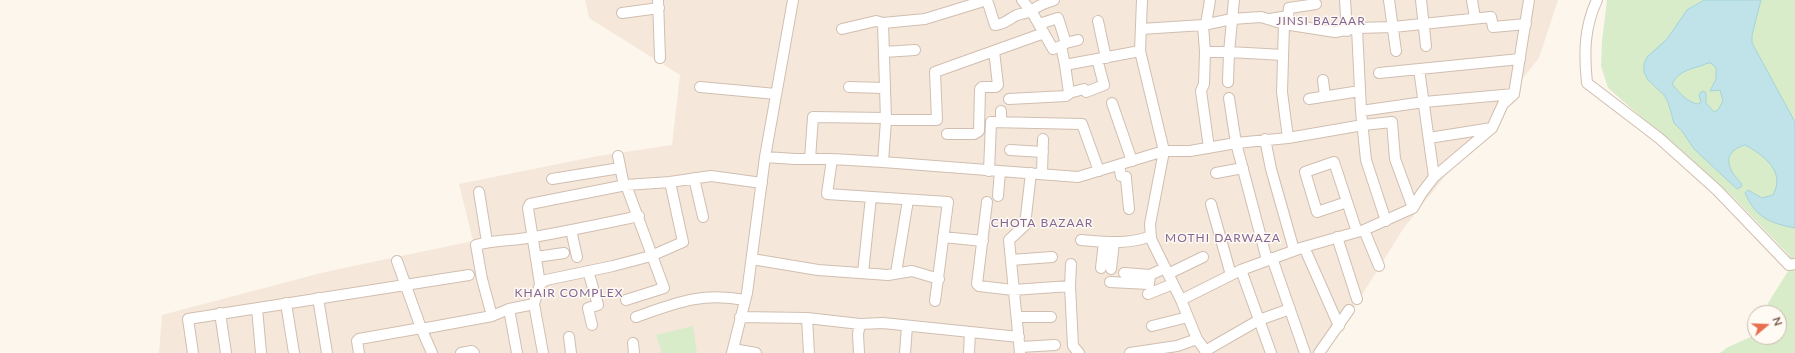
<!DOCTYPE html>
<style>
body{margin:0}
#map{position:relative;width:1795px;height:353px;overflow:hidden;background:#fdf6ec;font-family:Lato,sans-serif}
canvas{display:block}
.north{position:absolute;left:1747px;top:305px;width:40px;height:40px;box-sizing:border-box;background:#fffaf3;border:1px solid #cabbb1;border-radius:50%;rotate:71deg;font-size:11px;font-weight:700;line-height:16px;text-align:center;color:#7a5c4d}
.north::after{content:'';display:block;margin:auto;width:14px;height:18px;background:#e76f51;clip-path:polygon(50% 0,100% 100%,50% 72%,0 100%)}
</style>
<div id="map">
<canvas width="1795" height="353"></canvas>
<div class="north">N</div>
</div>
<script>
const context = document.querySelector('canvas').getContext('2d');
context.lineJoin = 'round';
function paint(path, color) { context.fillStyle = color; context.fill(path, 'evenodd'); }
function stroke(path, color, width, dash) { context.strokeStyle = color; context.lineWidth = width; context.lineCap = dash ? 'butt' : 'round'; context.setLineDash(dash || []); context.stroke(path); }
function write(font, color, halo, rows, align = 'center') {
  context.font = font + ' Lato,sans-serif'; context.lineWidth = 3; context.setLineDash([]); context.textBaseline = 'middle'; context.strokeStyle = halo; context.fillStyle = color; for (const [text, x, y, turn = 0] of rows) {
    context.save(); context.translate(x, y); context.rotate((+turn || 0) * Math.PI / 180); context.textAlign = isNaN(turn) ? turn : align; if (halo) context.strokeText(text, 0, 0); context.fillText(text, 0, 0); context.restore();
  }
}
const residential = new Path2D(`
 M585 0H1558L1539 58 1403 229 1326 353H159L162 315 325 272 473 241 459 184 598 156 672 145 680 75 589 18Z`);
const green = new Path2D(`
 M1607 0H1795V353H1720L1728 347 1755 335V337H1779V313H1767L1768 303 1790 268 1789 255 1732 196 1608 88 1601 66 1602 41Z
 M693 326 697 353H662L656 335Z`);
const water = new Path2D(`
 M1705 0H1761L1752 35V43L1795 122V228C1770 223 1756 218 1745 193L1748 190 1762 198 1773 195C1786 172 1764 155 1745 145 1721 152 1727 169 1741 183L1742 186 1737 189 1694 149 1682 131 1674 123 1668 102 1664 95 1648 80 1644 72V64L1647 57 1667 39 1687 10ZM1708 63H1711L1716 68V79L1710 91 1720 90 1723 101 1718 110 1714 112 1706 103V93L1703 91 1701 92 1699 95 1701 102 1698 104C1686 102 1679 92 1672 84 1679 69 1695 69 1708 63Z`);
const minor = new Path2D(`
 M658 0 660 58
 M987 0 995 25C1003 25 1008 20 1015 16 1020 13 1026 14 1031 11 1038 5 1045 3 1054 0
 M1022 0 1033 14 1053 49 1061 46 1065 65 1140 51
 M1142 0 1140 51 1164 151 1150 224 1151 239 1181 300 1197 339 1207 353
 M1345 0 1347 31
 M1389 0 1396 51
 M1421 0 1426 46
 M1472 0 1475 18
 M1597 0C1584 27 1584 54 1587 83L1659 138 1717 190 1789 265 1795 264
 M622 13 659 8
 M1270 19 1288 16 1289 8 1316 4
 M1098 21 1106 58
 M1039 24 1058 18 1066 43 1061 46
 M1206 24 1210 0
 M1284 24 1282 92 1288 138
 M1203 25 1205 52H1229L1283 55
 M1357 28 1361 111 1366 160 1386 221
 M842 29 876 21 883 23 925 19 987 0
 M1141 29 1203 25 1232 19 1261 17 1284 24 1335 32 1357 28 1393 27 1491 17 1493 27 1526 24
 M1066 43 1078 40
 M884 52 915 50
 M1205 52 1204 84 1201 91 1209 148
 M1065 65 1069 93 1084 89 1086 92 1104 85 1097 59
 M1419 69 1434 177
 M1379 73 1520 59
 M1323 80 1325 96
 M1228 82 1229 52 1234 0
 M700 87 776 94
 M849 87 885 88
 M1229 98 1236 143 1267 260
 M1009 99 1066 96 1070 93
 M1309 99 1360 91
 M1112 103 1132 161
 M1001 111V122
 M1361 111 1424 102 1514 94
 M886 120H937L935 72 1044 33
 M947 134H974L979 131 980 89 982 87H996L998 85 994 51
 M1429 138 1492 128
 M1265 139 1271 169 1294 250
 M1010 150 1043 152
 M618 156 624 186
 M765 157 795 159H832L883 162 1078 177 1164 151H1190L1236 143 1288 138 1363 125 1392 122 1395 159 1413 208
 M810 159 813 117 885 118
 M832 159 827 194 948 202 935 301
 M883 162 886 120 883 23
 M1119 165 1121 176 1126 177V179L1129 209
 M989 171 991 122 1082 124 1099 171
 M1042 173 1043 139
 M1216 173 1243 168
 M694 178 703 217
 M552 179 620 168
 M479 192 487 242
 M998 196 1000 171
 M987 202 977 284 979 286 1013 290 1070 286
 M1347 202 1317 212 1305 172 1334 162 1357 232
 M1211 204 1231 275
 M571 230 577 257
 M1364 230 1379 266
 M943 237 983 241
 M1337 237 1357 299
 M1081 240C1105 242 1128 245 1151 236
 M1304 247 1339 326
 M536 257 564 253
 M1272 258 1305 353
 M752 259 818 270 888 275 912 271 939 279
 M1011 260 1052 257
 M397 261 421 328 432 353
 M1071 264 1070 286 1073 346 1079 353
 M1101 268 1104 242
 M1111 269 1114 242
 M1241 270 1271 353
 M588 271 598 305 588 308 592 325
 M863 273 871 197
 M896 273 908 200
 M1124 273 1150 275 1165 268
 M1168 274 1203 257
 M1110 282 1149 284 1150 275
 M540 284 546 280 613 266 651 256 683 242 670 182
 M1148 294 1173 284
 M318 298 327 353
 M626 300 664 288 626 185
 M1181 300 1241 270 1304 247 1364 230 1413 208 1421 194 1434 177 1492 128 1503 104 1514 94 1529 0
 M286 303 294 353
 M257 308 261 353
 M509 309 517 353
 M220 313 226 353
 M492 316 482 279 476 245C493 240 509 241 527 238 564 232 601 224 639 216
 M636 317C676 303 701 292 745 300
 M740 317 807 318 860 324 883 323 1019 337
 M1017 317H1051
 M807 318 809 353
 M1152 326 1188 317
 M569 337 571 353
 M633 343 634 353
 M1020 347 1055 345
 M733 349 756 353
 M1205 351 1259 320 1290 309
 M193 353 188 319 469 275
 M359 353 357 341 359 339 421 328H427L492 316 509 309 534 304
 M461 353 472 351 474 353
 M543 353 534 304 540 284 528 208 530 204 626 185 670 182 711 176 762 183
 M732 353 747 293 765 157 793 0
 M859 353 858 334 860 324
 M905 353 907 326
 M969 353 970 332
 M1020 353 1009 240 1025 225 1031 173
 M1130 353 1177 346 1197 339
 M1319 353 1349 310`);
const neighbourhoodNames = [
 ["JINSI BAZAAR",1321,21],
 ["CHOTA BAZAAR",1042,223],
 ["MOTHI DARWAZA",1223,238],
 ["KHAIR COMPLEX",569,293]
];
paint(residential, '#f5e8da');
paint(green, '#d8ecc9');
paint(water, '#bfe3e8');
stroke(water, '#a5d3da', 1);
stroke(minor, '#d1beb0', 12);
stroke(minor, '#fff', 10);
context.letterSpacing = '1px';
write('12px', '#846695', '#fffaf3', neighbourhoodNames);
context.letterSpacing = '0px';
</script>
